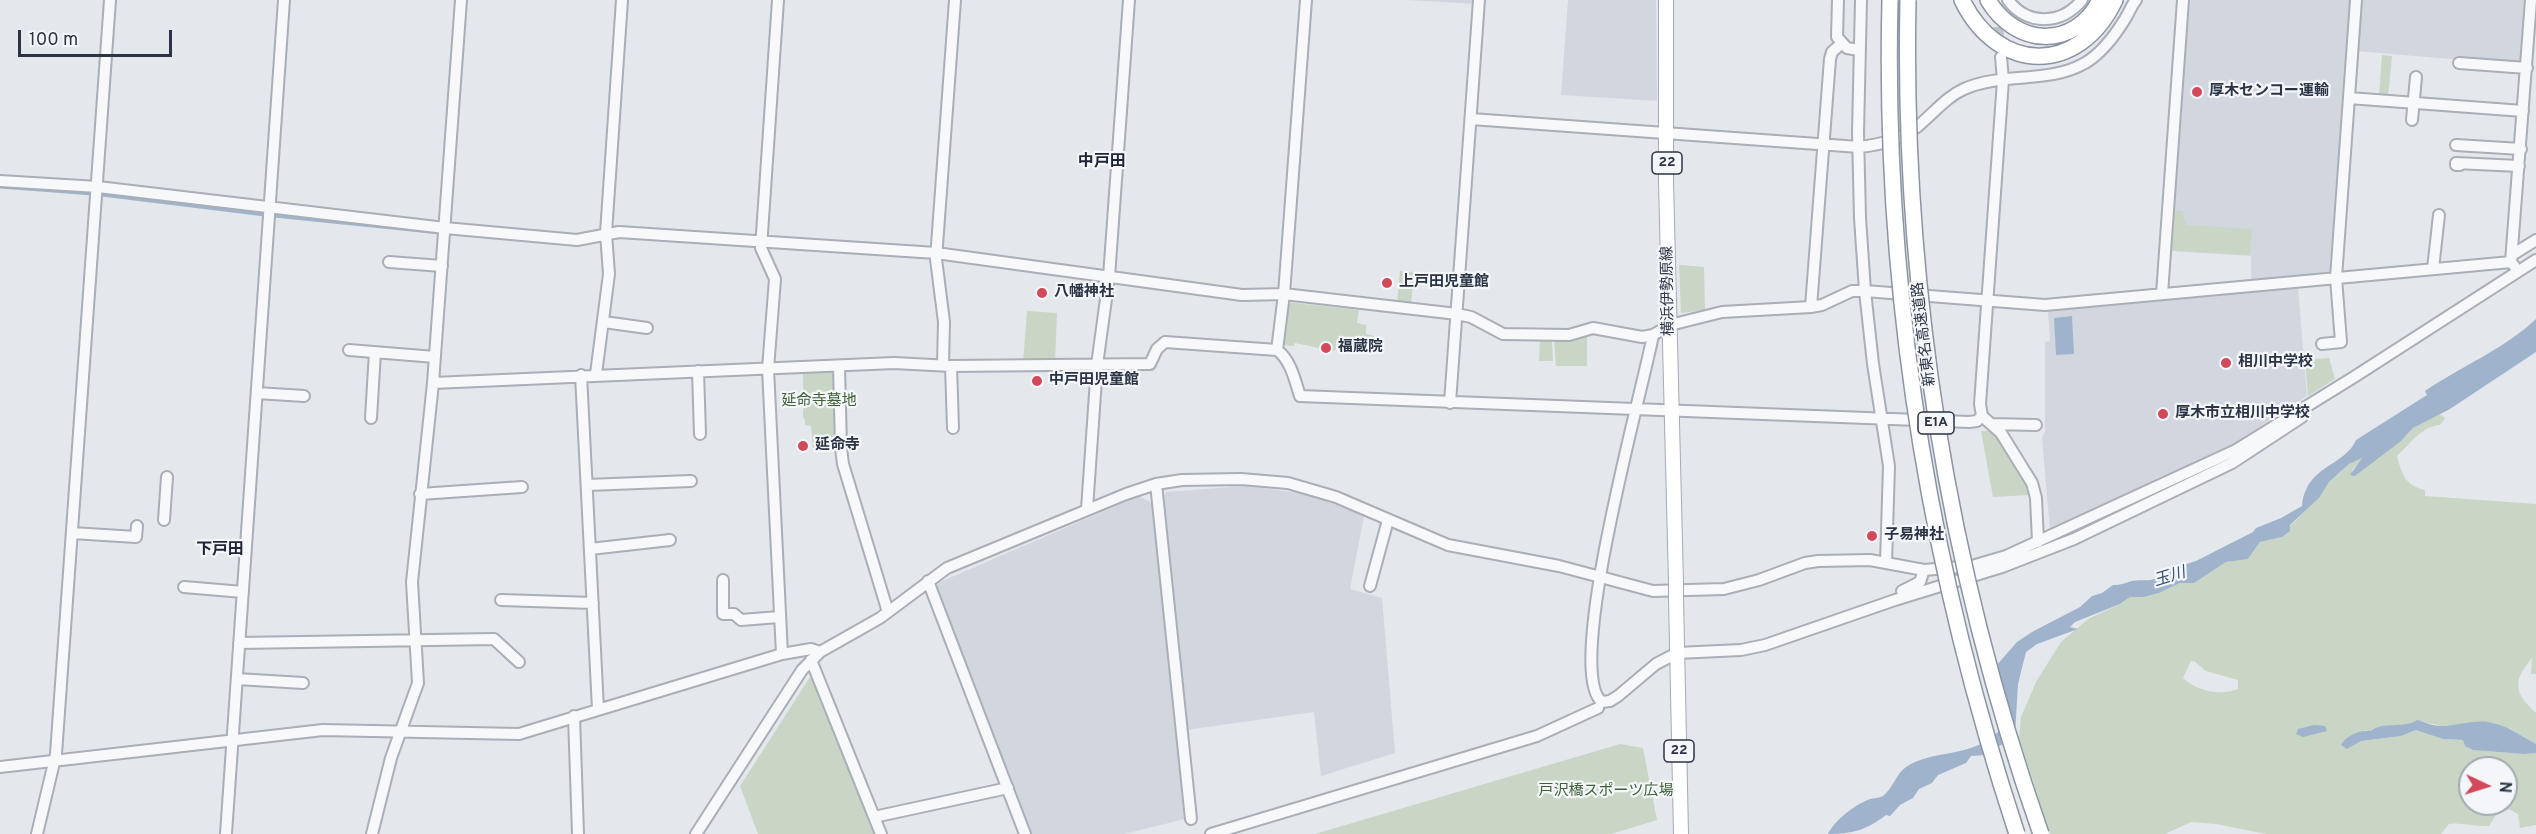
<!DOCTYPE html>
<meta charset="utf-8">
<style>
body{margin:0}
#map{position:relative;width:2536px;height:834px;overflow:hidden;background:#e4e7ec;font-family:Overpass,sans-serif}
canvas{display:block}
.north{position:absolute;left:2458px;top:756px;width:60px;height:60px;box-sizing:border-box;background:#f4f6f9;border:2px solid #a4a8b1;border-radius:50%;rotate:94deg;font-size:16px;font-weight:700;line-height:24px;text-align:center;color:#2b3445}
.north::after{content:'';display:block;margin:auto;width:21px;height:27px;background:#d1495b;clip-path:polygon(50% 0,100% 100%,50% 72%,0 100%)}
.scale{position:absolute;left:18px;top:30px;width:154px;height:27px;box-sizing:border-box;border:3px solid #2b3445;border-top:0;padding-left:8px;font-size:18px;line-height:21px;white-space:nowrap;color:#2b3445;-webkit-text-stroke:4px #f4f6f9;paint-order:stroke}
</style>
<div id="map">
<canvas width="2536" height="834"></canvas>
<div class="north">N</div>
<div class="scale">100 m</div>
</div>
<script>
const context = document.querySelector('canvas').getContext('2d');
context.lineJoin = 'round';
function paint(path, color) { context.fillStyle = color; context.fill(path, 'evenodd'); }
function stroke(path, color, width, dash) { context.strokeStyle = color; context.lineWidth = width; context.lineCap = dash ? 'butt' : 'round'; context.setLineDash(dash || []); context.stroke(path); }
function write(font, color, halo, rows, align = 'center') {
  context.font = font + ' Overpass,"Noto Sans JP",sans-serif'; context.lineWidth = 4.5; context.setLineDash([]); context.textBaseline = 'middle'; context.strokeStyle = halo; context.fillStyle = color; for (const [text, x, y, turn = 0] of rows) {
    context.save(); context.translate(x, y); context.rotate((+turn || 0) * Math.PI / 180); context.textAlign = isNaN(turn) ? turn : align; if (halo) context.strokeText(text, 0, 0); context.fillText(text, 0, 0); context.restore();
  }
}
const built = new Path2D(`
 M1407 0H1476V4Z
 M1568 0H1656L1657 101 1561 95Z
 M2186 0H2353L2335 269 2329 274 2251 281V256L2169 251Z
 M2360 0H2529L2521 65 2356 51Z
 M2298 288 2307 396 2230 446 2139 491 2050 530 2042 438 2045 431V342L2050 341 2048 311Z
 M1245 486 1309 494 1364 516 1350 589 1382 598 1395 753 1321 776 1314 712 1186 730 1162 499 1166 492Z
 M1139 496 1154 504 1185 819 1124 834H1028L936 588 940 582Z`);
const green = new Path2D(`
 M2382 55 2392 56 2388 97H2379Z
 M2173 211H2182L2186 225 2252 229 2250 255 2171 250Z
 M1679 265 1704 267 1705 310 1681 313Z
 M1400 271 1414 272 1411 305 1397 304Z
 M1286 302 1359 310 1357 323 1366 325V334L1374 336V350L1338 346 1334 351 1295 343 1294 346 1280 345Z
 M1027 311 1057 313 1055 362 1023 363Z
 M1587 335V366H1556L1554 340H1571Z
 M1540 340 1552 341 1553 361H1539Z
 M2329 358 2335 379 2308 396 2305 360Z
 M834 370 836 447 813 448 811 426 805 425V419L803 418V371Z
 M2439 414 2445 418 2440 425C2423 425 2409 445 2397 456 2402 475 2405 485 2425 490V496L2536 504V674H2531L2532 658C2512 681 2514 693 2536 713V744L2511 729 2487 722 2440 726 2421 721 2411 725 2380 727 2371 732 2365 730 2348 737 2347 748 2361 741 2401 736 2416 730 2450 740H2463L2485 751 2524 754 2536 753V825L2520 828 2518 814 2509 809 2496 815 2489 826C2475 827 2462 822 2449 824L2441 834H2266L2216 824 2191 822 2165 834H2050L2019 738 2021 717 2037 680 2061 642 2088 619 2120 604 2130 597H2144L2159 593 2180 583H2193L2226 562 2248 559 2260 542 2282 537 2290 526 2319 498 2329 482 2349 464 2363 456 2358 464 2352 470 2355 476 2407 435 2413 428ZM2191 661H2194L2206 671 2238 680V689C2219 696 2197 691 2183 678ZM2470 768H2506V804H2470Z
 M1981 431H1990L1995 434 2024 479 2029 495 1993 497Z
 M815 676 880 834H758L740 786 810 677Z
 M1620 744 1643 748 1657 820 1611 834H1315Z`);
const water = new Path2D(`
 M2072 316 2074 354 2056 355 2054 318Z
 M2536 319V352L2450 409 2413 428 2401 441 2355 476 2350 475 2362 458 2349 464 2329 482 2319 498 2290 525V531L2282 537 2260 542 2248 559 2226 562 2194 583H2180L2159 593 2144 597H2130L2120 604 2075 622 2070 627 2078 629 2037 644 2026 652 2018 684 2015 735 2013 738 1984 755 1971 756 1966 763 1938 775 1932 783 1919 789 1913 798 1900 805 1890 816 1886 815C1867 830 1852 834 1828 834 1835 820 1854 805 1870 799 1874 798 1879 798 1883 796 1893 788 1896 774 1906 767 1932 749 1971 759 1999 731L2002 721 1996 666 2017 642 2032 632 2080 607 2092 596 2102 593 2113 585C2122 585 2124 583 2132 581 2141 579 2148 582 2157 578L2158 573 2196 561 2253 532 2256 528 2281 518 2302 506C2306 465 2344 467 2356 440L2427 395 2425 391C2460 367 2506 348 2536 319Z
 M2417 720C2425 722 2432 726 2440 726 2456 726 2472 720 2488 722 2509 726 2518 734 2536 744V753L2524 754 2473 750 2465 746 2463 740 2443 739 2416 730 2401 736 2361 741 2347 749 2341 745C2345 736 2361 729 2371 731 2383 721 2404 729 2417 720Z
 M2314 725 2325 726 2327 731 2303 737 2296 734 2298 729Z`);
const stream = new Path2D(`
 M0 187 93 194
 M102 195 265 215
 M274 216 441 233`);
const minorTunnel = new Path2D(`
 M1997 12 2000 48`);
const minor = new Path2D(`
 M778 0 761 248 775 279 768 369 782 654
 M1838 0 1837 37 1847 48 1859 50
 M1861 0 1858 133 1860 218 1865 291 1873 364 1889 466 1886 563
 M2008 0C2027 26 2062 25 2082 0
 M2001 57 2003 80 1980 404 1982 416 2001 433 2032 483 2036 498 2038 542
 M2459 63 2527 68
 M2349 98 2523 111
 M1471 119 1859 147C1879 145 1902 139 1918 126 1934 113 1946 97 1964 89 2002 72 2049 84 2085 63 2102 53 2114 37 2125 19 2129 13 2131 6 2136 0
 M2412 120 2416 77
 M2456 145 2521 149
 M2460 165H2456V163L2519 166
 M0 181 98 187 445 228 577 240 619 232 936 253 1242 295 1284 294 1457 314 1471 317 1503 334 1569 335 1593 328 1642 337 1653 335 1670 325 1722 312 1811 307 1822 305 1852 291H1865L2045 305 2511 262
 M2512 255 2536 240
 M389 262 442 266
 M2515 267 2511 262 2531 0
 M2433 269 2439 215
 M2162 294 2183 0
 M1811 307 1830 59 1832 52 1841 44
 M604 322 647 328
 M1653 335C1643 389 1563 672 1602 702L1610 701 1618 696 1656 664 1677 653 1741 650 1765 645 1895 600 2002 567 2074 539 2232 463 2302 417
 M2322 344 2341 342 2336 278 2356 0
 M349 350 435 357
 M1277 350 1284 294 1306 0
 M943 365 944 322 936 259 955 0
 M839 366 841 448 843 464 888 612
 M951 366 953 428
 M698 371 700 434
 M596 374 609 274 606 233 622 0
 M581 375 598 709
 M433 383 894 363 951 366 1150 364 1157 349 1165 342 1277 350C1291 360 1295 381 1300 396L1969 422 1977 421 1982 416
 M257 393 304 396
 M1450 403 1479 0
 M371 418 375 352
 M1991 424 2036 425
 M1156 484 1191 819
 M587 485 691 481
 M420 494 522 487
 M1087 509 1097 365 1109 277 1129 0
 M164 520 167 477
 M72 533 136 537 137 526
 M590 549 670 540
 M723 580V614H734L741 620 779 617
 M928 581 1025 834
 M1370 586 1388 520
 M184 587 243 592
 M1902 591 1920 582 1924 570
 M501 600 593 603
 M239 643 494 639 519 662
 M811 660 881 834
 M237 679 303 683
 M574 716 578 834
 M0 767 323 730 519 734 782 654 811 649 820 652
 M874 817 1008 788
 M37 834 56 754 110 0
 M226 834 284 0
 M372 834 391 758 418 683 412 582 433 383 461 0
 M696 834 802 670 820 652 880 618 947 568 1126 494 1156 484 1182 480 1241 479 1288 483 1336 497 1448 545 1559 566 1653 591 1724 589 1759 580 1805 563 1818 561 1870 560 1924 570 1972 566 2006 556 2236 450 2354 377 2536 260
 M1211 834 1537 736 1598 708`);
const major = new Path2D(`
 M1666 0V181L1676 583
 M1676 598 1681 834`);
const highway = new Path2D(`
 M1962 0C1998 74 2079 76 2115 0
 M1988 0C2015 46 2074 51 2100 0`);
const majorBridge = new Path2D(`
 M1676 598V583`);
const highwayBridge = new Path2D(`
 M1890 0C1883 284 1928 564 2017 834
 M1908 0C1902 284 1947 566 2041 834`);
const markers = [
 [2197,92,6,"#d1495b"],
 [1387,283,6,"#d1495b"],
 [1042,293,6,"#d1495b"],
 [1326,348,6,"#d1495b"],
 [2226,363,6,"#d1495b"],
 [1037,381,6,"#d1495b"],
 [2163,414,6,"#d1495b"],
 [803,446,6,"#d1495b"],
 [1872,536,6,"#d1495b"]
];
const shields = [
 [1667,163,30],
 [1936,423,36],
 [1679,751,30]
];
const shieldNames = [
 ["22",1667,163],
 ["E1A",1936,423],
 ["22",1679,751]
];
const poiNames = [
 ["厚木センコー運輸",2209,92],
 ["上戸田児童館",1399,283],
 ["八幡神社",1054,293],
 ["福蔵院",1338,348],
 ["相川中学校",2238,363],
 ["中戸田児童館",1049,381],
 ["厚木市立相川中学校",2175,414],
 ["延命寺",815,446],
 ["子易神社",1884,536]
];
const streetNames = [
 ["横浜伊勢原線",1669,291,-91],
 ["新東名高速道路",1925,334,-97]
];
const parkNames = [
 ["延命寺墓地",819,402],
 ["戸沢橋スポーツ広場",1606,792]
];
const neighbourhoodNames = [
 ["中戸田",1102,163],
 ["下戸田",220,551]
];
const waterNames = [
 ["玉川",2170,578,-17]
];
paint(built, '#d2d6de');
paint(green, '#c9d6c5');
paint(water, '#9fb4cc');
stroke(stream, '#9fb4cc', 3);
stroke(minorTunnel, '#bfc3cb', 10, [10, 5]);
stroke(minor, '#a9aeb7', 14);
stroke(major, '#a3abb8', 16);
stroke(highway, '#8b94a3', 18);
stroke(minor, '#f7f8fa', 10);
stroke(major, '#fff', 14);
stroke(highway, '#fff', 15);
stroke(majorBridge, '#a3abb8', 16, []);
stroke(highwayBridge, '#8b94a3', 18, []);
stroke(majorBridge, '#fff', 14);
stroke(highwayBridge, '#fff', 15);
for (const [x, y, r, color] of markers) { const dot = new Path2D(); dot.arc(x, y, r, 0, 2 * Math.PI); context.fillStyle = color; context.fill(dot); stroke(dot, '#f4f6f9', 2); }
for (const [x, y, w] of shields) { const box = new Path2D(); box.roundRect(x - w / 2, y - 11, w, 22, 4.5); context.fillStyle = '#f4f6f9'; context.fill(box); stroke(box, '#2b3445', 1.5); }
write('bold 14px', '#2b3445', null, shieldNames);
write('bold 15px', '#2b3445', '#f4f6f9', poiNames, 'left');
write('15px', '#2b3445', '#f4f6f9', streetNames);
write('15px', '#3f6138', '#f4f6f9', parkNames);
write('bold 16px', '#1d2536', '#f4f6f9', neighbourhoodNames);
write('italic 16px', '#34527a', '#f4f6f9', waterNames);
</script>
